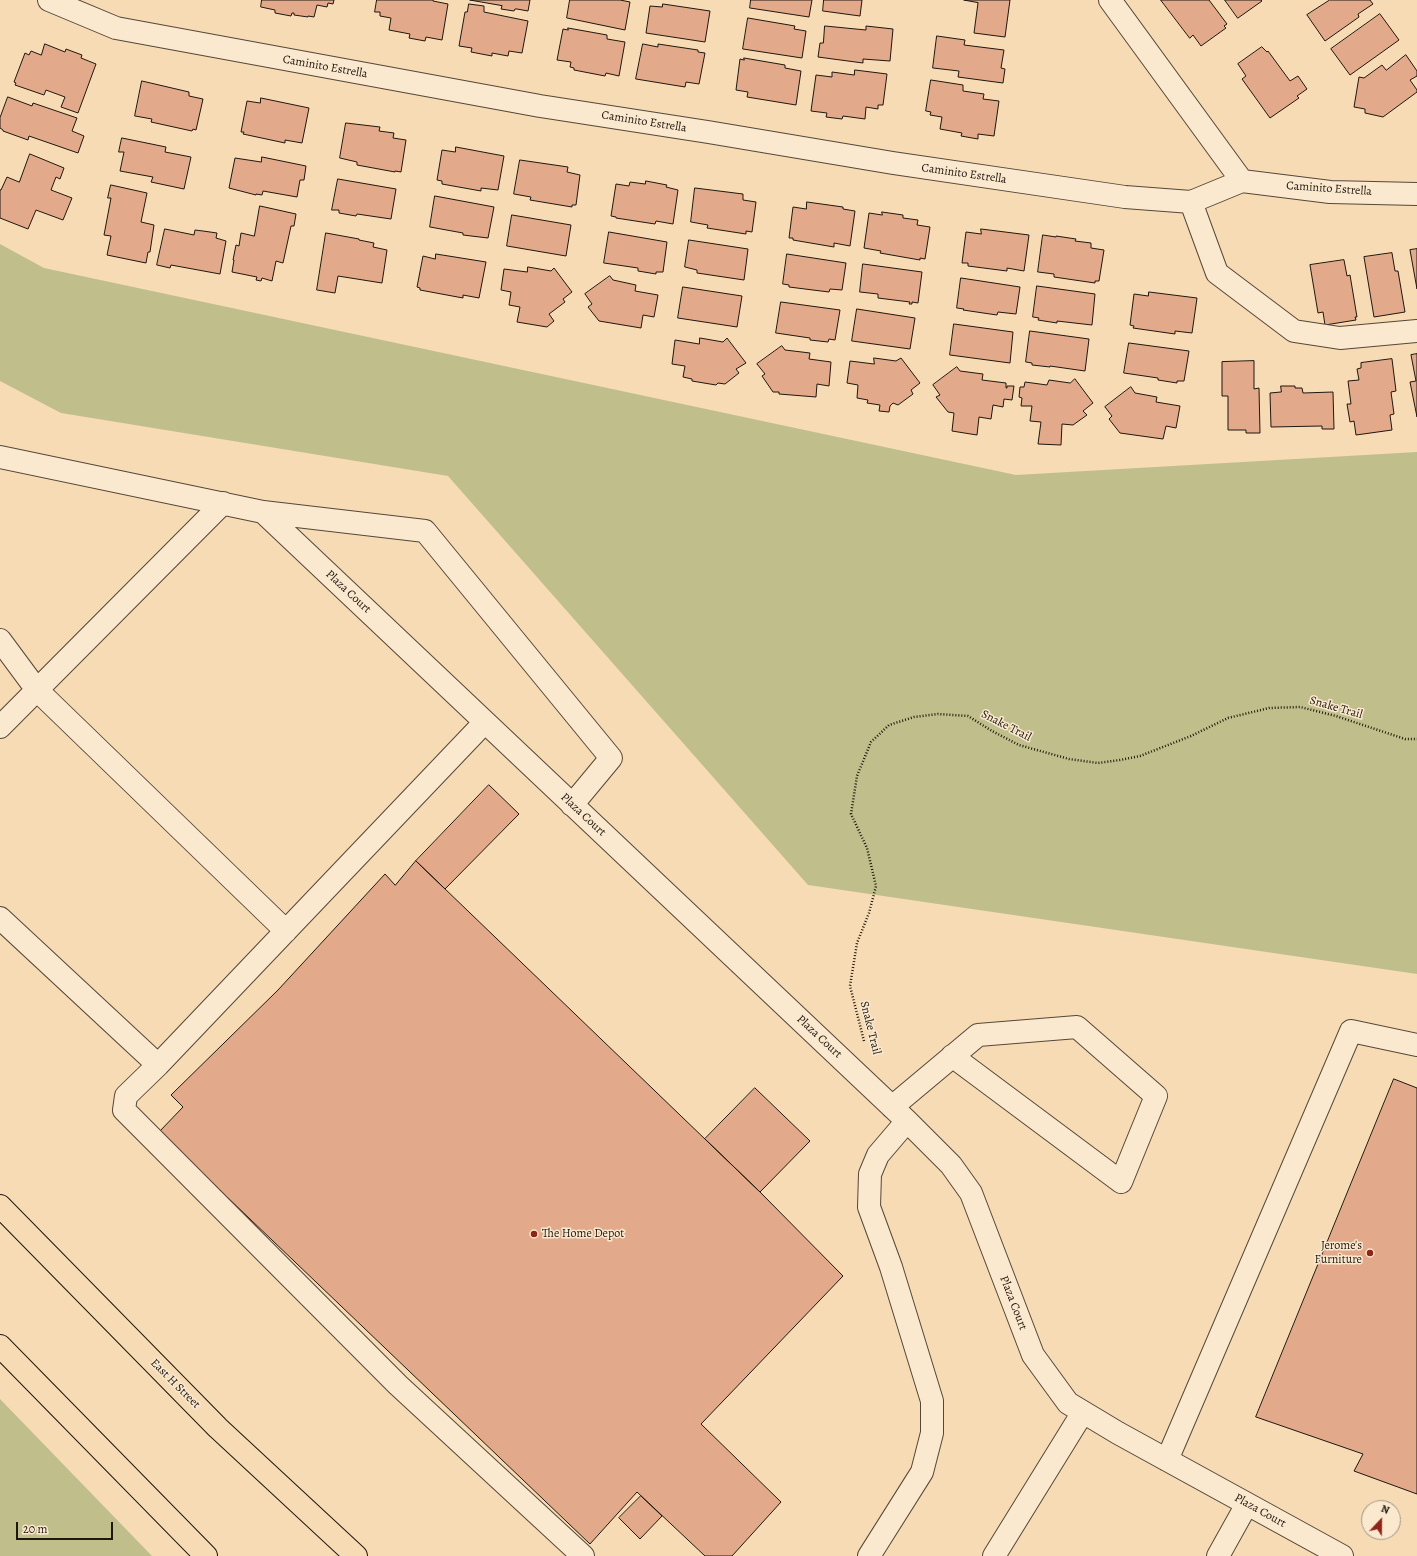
<!DOCTYPE html>
<style>
body{margin:0}
#map{position:relative;width:1417px;height:1556px;overflow:hidden;background:#f7dbb5;font-family:Alegreya,serif}
canvas{display:block}
.north{position:absolute;left:1361px;top:1500px;width:40px;height:40px;box-sizing:border-box;background:#fae8cf;border:1px solid #a29482;border-radius:50%;rotate:22deg;font-size:11px;font-weight:700;line-height:16px;text-align:center;color:#1f170e}
.north::after{content:'';display:block;margin:auto;width:14px;height:18px;background:#8f2418;clip-path:polygon(50% 0,100% 100%,50% 72%,0 100%)}
.scale{position:absolute;left:16px;top:1522px;width:97px;height:18px;box-sizing:border-box;border:2px solid #1f170e;border-top:0;padding-left:5px;font-size:12px;line-height:14px;white-space:nowrap;color:#1f170e;-webkit-text-stroke:3px #fae8cf;paint-order:stroke}
</style>
<div id="map">
<canvas width="1417" height="1556"></canvas>
<div class="north">N</div>
<div class="scale">20 m</div>
</div>
<script>
const context = document.querySelector('canvas').getContext('2d');
context.lineJoin = 'round';
function paint(path, color) { context.fillStyle = color; context.fill(path, 'evenodd'); }
function stroke(path, color, width, dash) { context.strokeStyle = color; context.lineWidth = width; context.lineCap = dash ? 'butt' : 'round'; context.setLineDash(dash || []); context.stroke(path); }
function write(font, color, halo, rows, align = 'center') {
  context.font = font + ' Alegreya,serif'; context.lineWidth = 3; context.setLineDash([]); context.textBaseline = 'middle'; context.strokeStyle = halo; context.fillStyle = color; for (const [text, x, y, turn = 0] of rows) {
    context.save(); context.translate(x, y); context.rotate((+turn || 0) * Math.PI / 180); context.textAlign = isNaN(turn) ? turn : align; if (halo) context.strokeText(text, 0, 0); context.fillText(text, 0, 0); context.restore();
  }
}
const green = new Path2D(`
 M0 244 44 268 1016 475 1417 452V974L808 885 448 476 61 413 0 381Z
 M0 1399 152 1556H0Z`);
const building = new Path2D(`
 M262 0H334L333 4 328 3 327 7 317 5 314 17 308 16V17L294 15V13H292L291 16 275 13V10L261 7Z
 M377 0H433V1L448 4 442 40 426 37 425 41 409 38 410 34 389 30 391 18 380 16V12H375Z
 M470 0H530L528 11 517 9H515L514 11 501 9 502 6Z
 M570 0H620L630 2 625 30 567 18Z
 M751 0H812L809 17 750 8Z
 M824 0H862L860 16 823 11Z
 M964 0H1010L1005 37 974 33 978 3Z
 M1161 0H1209L1227 24 1224 26 1226 28 1201 46 1193 35 1190 38Z
 M1225 0H1261L1262 1 1238 18Z
 M1330 0H1370L1373 4 1358 14 1359 17 1325 41 1307 15Z
 M469 4 484 6V12L528 21 522 53 509 51 508 56 492 53V56L471 52 472 48 459 46 465 12H467Z
 M663 4 710 11 705 42 646 33 650 6 662 7Z
 M1380 14 1399 40 1350 75 1331 49Z
 M748 18 795 26 794 29 806 31 802 58 743 49Z
 M825 26 866 30V26L893 29 890 61 863 59V63L818 57 820 43H823Z
 M568 28 607 35V39L625 42 619 76 606 73 605 76 574 70V68L570 67 571 62 557 60 563 29 568 30Z
 M937 36 965 40 964 45 1004 50 1001 68 1005 69 1003 83 958 77 959 71 933 68Z
 M45 44 65 52 66 49 82 55 81 58 96 64 78 113 61 107 65 97 46 90 44 95 15 85 16 83 14 82 25 53 29 55 31 51 41 55Z
 M643 44 658 47V44L698 50V52L705 53 699 84 686 82 685 87 636 79Z
 M1262 47 1267 52 1268 51 1290 81 1298 76 1307 89 1297 96 1299 98 1270 118 1242 79 1246 76 1238 64Z
 M1406 55 1417 71V76L1410 80 1417 90V92L1383 117 1365 113V109L1354 107 1359 77 1364 78 1382 65 1386 70Z
 M744 58 785 65V68L801 71 796 105 747 97 748 92 736 90 740 59 744 60Z
 M855 70 887 74 883 105H878V109L866 107 865 119 843 116 842 119 826 117 827 113 811 111 816 75 832 77V72L854 75Z
 M931 80 963 85V91L984 94 983 99 999 101 994 136 978 134V139L961 136 962 133 940 129 942 117 930 115 931 112 926 111Z
 M142 81 189 92V96L203 99 196 130 193 129 192 131 151 122 152 119 135 116Z
 M8 97 32 106 33 103 77 118 72 131 84 136 78 153 29 136 28 140 3 131V130L0 128V118Z
 M261 98 309 108 302 143 285 140V143L243 134 244 132H241L247 101 260 103Z
 M346 123 380 127 379 131 394 133 393 138 406 140 401 172 395 171V172L357 165V162L340 158Z
 M122 138 166 147 165 152 191 157 184 189 151 182 153 177 120 171 124 152H119Z
 M456 147 504 156 498 190 481 188V191L442 184V181L437 180 442 150 455 152Z
 M30 154 64 168 60 179 56 177 51 190 72 198 63 220 36 210 28 229 0 218V190H1L7 177 19 182Z
 M262 157 306 166 304 180H300L297 197 263 191 262 195 256 194V195L229 188 235 158 261 162Z
 M520 160 568 167 567 172 580 175 576 205H572V207L530 200 531 197 514 194Z
 M338 179 396 189 391 219 357 214 356 216 339 213V210H332Z
 M646 181 667 185 666 187 678 190 673 224 656 221 655 224 616 218V217L611 216 616 184 629 186 630 182 645 184Z
 M111 185 147 193 141 222 154 225 150 252H148L146 263 107 255 111 236 104 235 111 198H108Z
 M695 188 743 194V200L756 202 752 232 746 231V234L707 228 708 225 691 222Z
 M435 196 494 207 488 238 463 235V233L430 227Z
 M807 202 843 207V209L855 211 850 246 834 243V247L793 240V238H789L793 207 806 209Z
 M260 206 296 214 294 226H291L283 263 276 261 272 281 262 278 261 281 256 280 257 277 232 272 234 260H233L236 245 239 246 241 233 254 236Z
 M882 212 903 215V218L918 220 917 225 930 227 925 259 920 258V260L880 253 881 251 864 248 869 213 882 215Z
 M512 215 571 225 566 256 507 246Z
 M165 229 194 235 195 230 203 231 217 233 216 238 226 241 220 274 171 265 170 268 157 265Z
 M981 229 1029 235 1024 271 1007 268V271L968 266V263H962L966 232 981 234Z
 M609 232 667 242 663 272H656V274L638 271V268L604 263Z
 M326 233 359 239V240L374 243 373 247 387 250 382 283 338 276 335 293 317 290Z
 M1043 235 1056 237V236L1076 239 1075 241 1091 243V248L1104 250 1099 281H1095V283L1054 277V274L1038 272Z
 M689 240 748 249 744 280 697 273V270L685 267Z
 M1417 249V289L1410 250Z
 M1392 253 1395 271H1398L1405 312 1374 317 1364 257Z
 M436 254 486 262 479 298 463 295V298L420 290V288L417 287 423 256 435 259Z
 M787 254 846 263 842 290 830 289 829 292 789 287V285L783 284Z
 M1344 260 1347 276 1350 275 1357 317H1355L1356 320 1325 325 1323 312 1318 313 1310 265Z
 M863 264 922 272 918 303 912 302V304H909L910 302 878 298V294L860 292Z
 M528 267 551 271 554 268 572 292 563 299 565 302 549 314 554 321 547 327 517 322 520 307 509 305 511 292 501 290 504 269 527 272Z
 M610 276 613 280 636 285 635 291 658 295 654 317 643 315 641 328 599 321 588 307 592 304 585 294Z
 M961 278 1020 287 1016 314 998 312 997 315 963 310 964 309 957 308Z
 M1037 286 1095 294 1092 325 1057 321V323L1038 320 1039 318 1033 317Z
 M683 287 742 296 737 327 678 318Z
 M1149 292 1197 298 1192 333 1175 331V334L1133 328 1134 326 1130 325 1134 294 1148 296Z
 M781 302 840 310 835 340 829 339 828 342 810 340V338L776 333Z
 M857 309 915 318 910 349 852 341Z
 M954 324 1013 332 1010 363 950 355Z
 M1030 331 1089 339 1085 371 1050 366V367L1032 365V363L1026 362Z
 M700 338 723 342 727 338 746 363 736 369 739 373 725 384 718 383 716 385 692 381V379L683 377 685 366 672 364 675 340 699 344Z
 M1129 343 1189 351 1184 381H1177V383L1158 380V378L1124 373Z
 M782 346 785 350 810 353 809 359 831 362 829 386 817 384 816 397 779 394V392H773L762 376 765 374 757 364Z
 M1417 354V417L1410 382 1416 381 1411 355Z
 M874 358 896 361 901 358 920 383 911 390 913 394 898 405 893 403 890 406 889 412 879 411 880 405 867 403 868 400 857 398 858 385 847 383 850 361 874 364Z
 M1392 359 1396 391 1391 392 1394 414 1390 415 1392 430 1356 435 1354 421 1350 422 1347 404H1351L1348 381 1359 380 1357 369 1361 368V363Z
 M1254 361V389L1259 388 1260 433H1246V430H1228V396H1222V362Z
 M957 367 960 371 983 374 982 380 1006 383V388H1007V386H1014L1012 400 1004 399 1003 407 993 405 991 419 979 417 977 435 952 431 954 413 948 412 936 397 940 395 933 385Z
 M1075 379 1093 403 1083 411 1087 415 1073 425 1062 424 1061 445 1038 444 1041 422 1030 421 1032 406H1021L1022 398 1019 397 1020 387H1024L1025 382 1047 385 1049 380 1070 383Z
 M1281 386H1295V388H1302L1303 393 1333 392 1334 429H1322V426L1271 427 1270 393 1281 392Z
 M1131 387 1135 393 1157 397 1156 402 1180 406 1176 428 1166 426 1163 439 1120 433 1109 419 1112 416 1105 407Z
 M489 785 519 814 445 889 416 861Z
 M416 861 760 1192 843 1276 701 1424 781 1502 732 1556H705L637 1492 590 1544 159 1132 183 1107 171 1095 278 990 385 874 395 885Z
 M1394 1079 1417 1088V1494L1354 1471 1363 1454 1256 1417Z
 M755 1088 810 1141 760 1192 705 1139Z
 M641 1496 662 1516 640 1539 619 1518Z`);
const path = new Path2D(`
 M864 1041 850 986 857 943 869 913 876 886 867 848 851 814 857 776 871 742 889 725 914 717 938 714 968 716 992 731 1019 745 1069 759 1098 763 1120 760 1140 756 1191 736 1228 718 1269 708 1300 707 1336 716 1405 739H1417`);
const minor = new Path2D(`
 M49 0 116 28 540 106 708 132 893 163 1125 197 1191 202 1242 181 1110 0
 M1242 181 1330 192 1417 194
 M1191 202 1217 273 1294 331 1340 338 1417 331
 M0 457 263 512 425 531 611 758 572 805
 M263 512 907 1121 951 1165 971 1193 1033 1355 1068 1403 1118 1433 1342 1556
 M0 640 37 690 286 931
 M0 727 223 503
 M0 918 158 1065 485 722
 M158 1065 126 1096 124 1110 398 1385 583 1556
 M892 1107 978 1035 1077 1027 1156 1096 1121 1182 952 1056
 M1167 1460 1351 1031 1417 1045
 M869 1556 922 1472 932 1433V1401L891 1267 869 1207 870 1174 878 1155 907 1121
 M994 1556 1083 1412
 M1218 1556 1247 1504`);
const major = new Path2D(`
 M0 1206 218 1428 356 1556
 M0 1346 206 1556`);
const markers = [
 [534,1234,4,"#8f2418"],
 [1370,1253,4,"#8f2418"]
];
const streetNames = [
 ["Caminito Estrella",325,67,10],
 ["Caminito Estrella",644,122,9],
 ["Caminito Estrella",964,174,8],
 ["Caminito Estrella",1329,189,4],
 ["Plaza Court",348,592,43],
 ["Snake Trail",1336,708,16],
 ["Snake Trail",1006,726,27],
 ["Plaza Court",583,815,43],
 ["Snake Trail",870,1028,76],
 ["Plaza Court",819,1037,43],
 ["Plaza Court",1013,1303,69],
 ["East H Street",175,1384,45],
 ["Plaza Court",1260,1511,29]
];
const poiNames = [
 ["The Home Depot",542,1234],
 ["Jerome's",1362,1246,"right"],
 ["Furniture",1362,1260,"right"]
];
paint(green, '#c0bf8b');
paint(building, '#e3a98b');
stroke(building, '#1f170e', 1);
stroke(minor, '#554838', 24);
stroke(major, '#1f170e', 24);
stroke(path, '#1f170e', 2.5, [1, 2]);
stroke(minor, '#fae8cf', 22);
stroke(major, '#f7dbb5', 22);
for (const [x, y, r, color] of markers) { const dot = new Path2D(); dot.arc(x, y, r, 0, 2 * Math.PI); context.fillStyle = color; context.fill(dot); stroke(dot, '#fae8cf', 1.5); }
write('12px', '#1f170e', '#fae8cf', streetNames);
write('12px', '#1f170e', '#fae8cf', poiNames, 'left');
</script>
